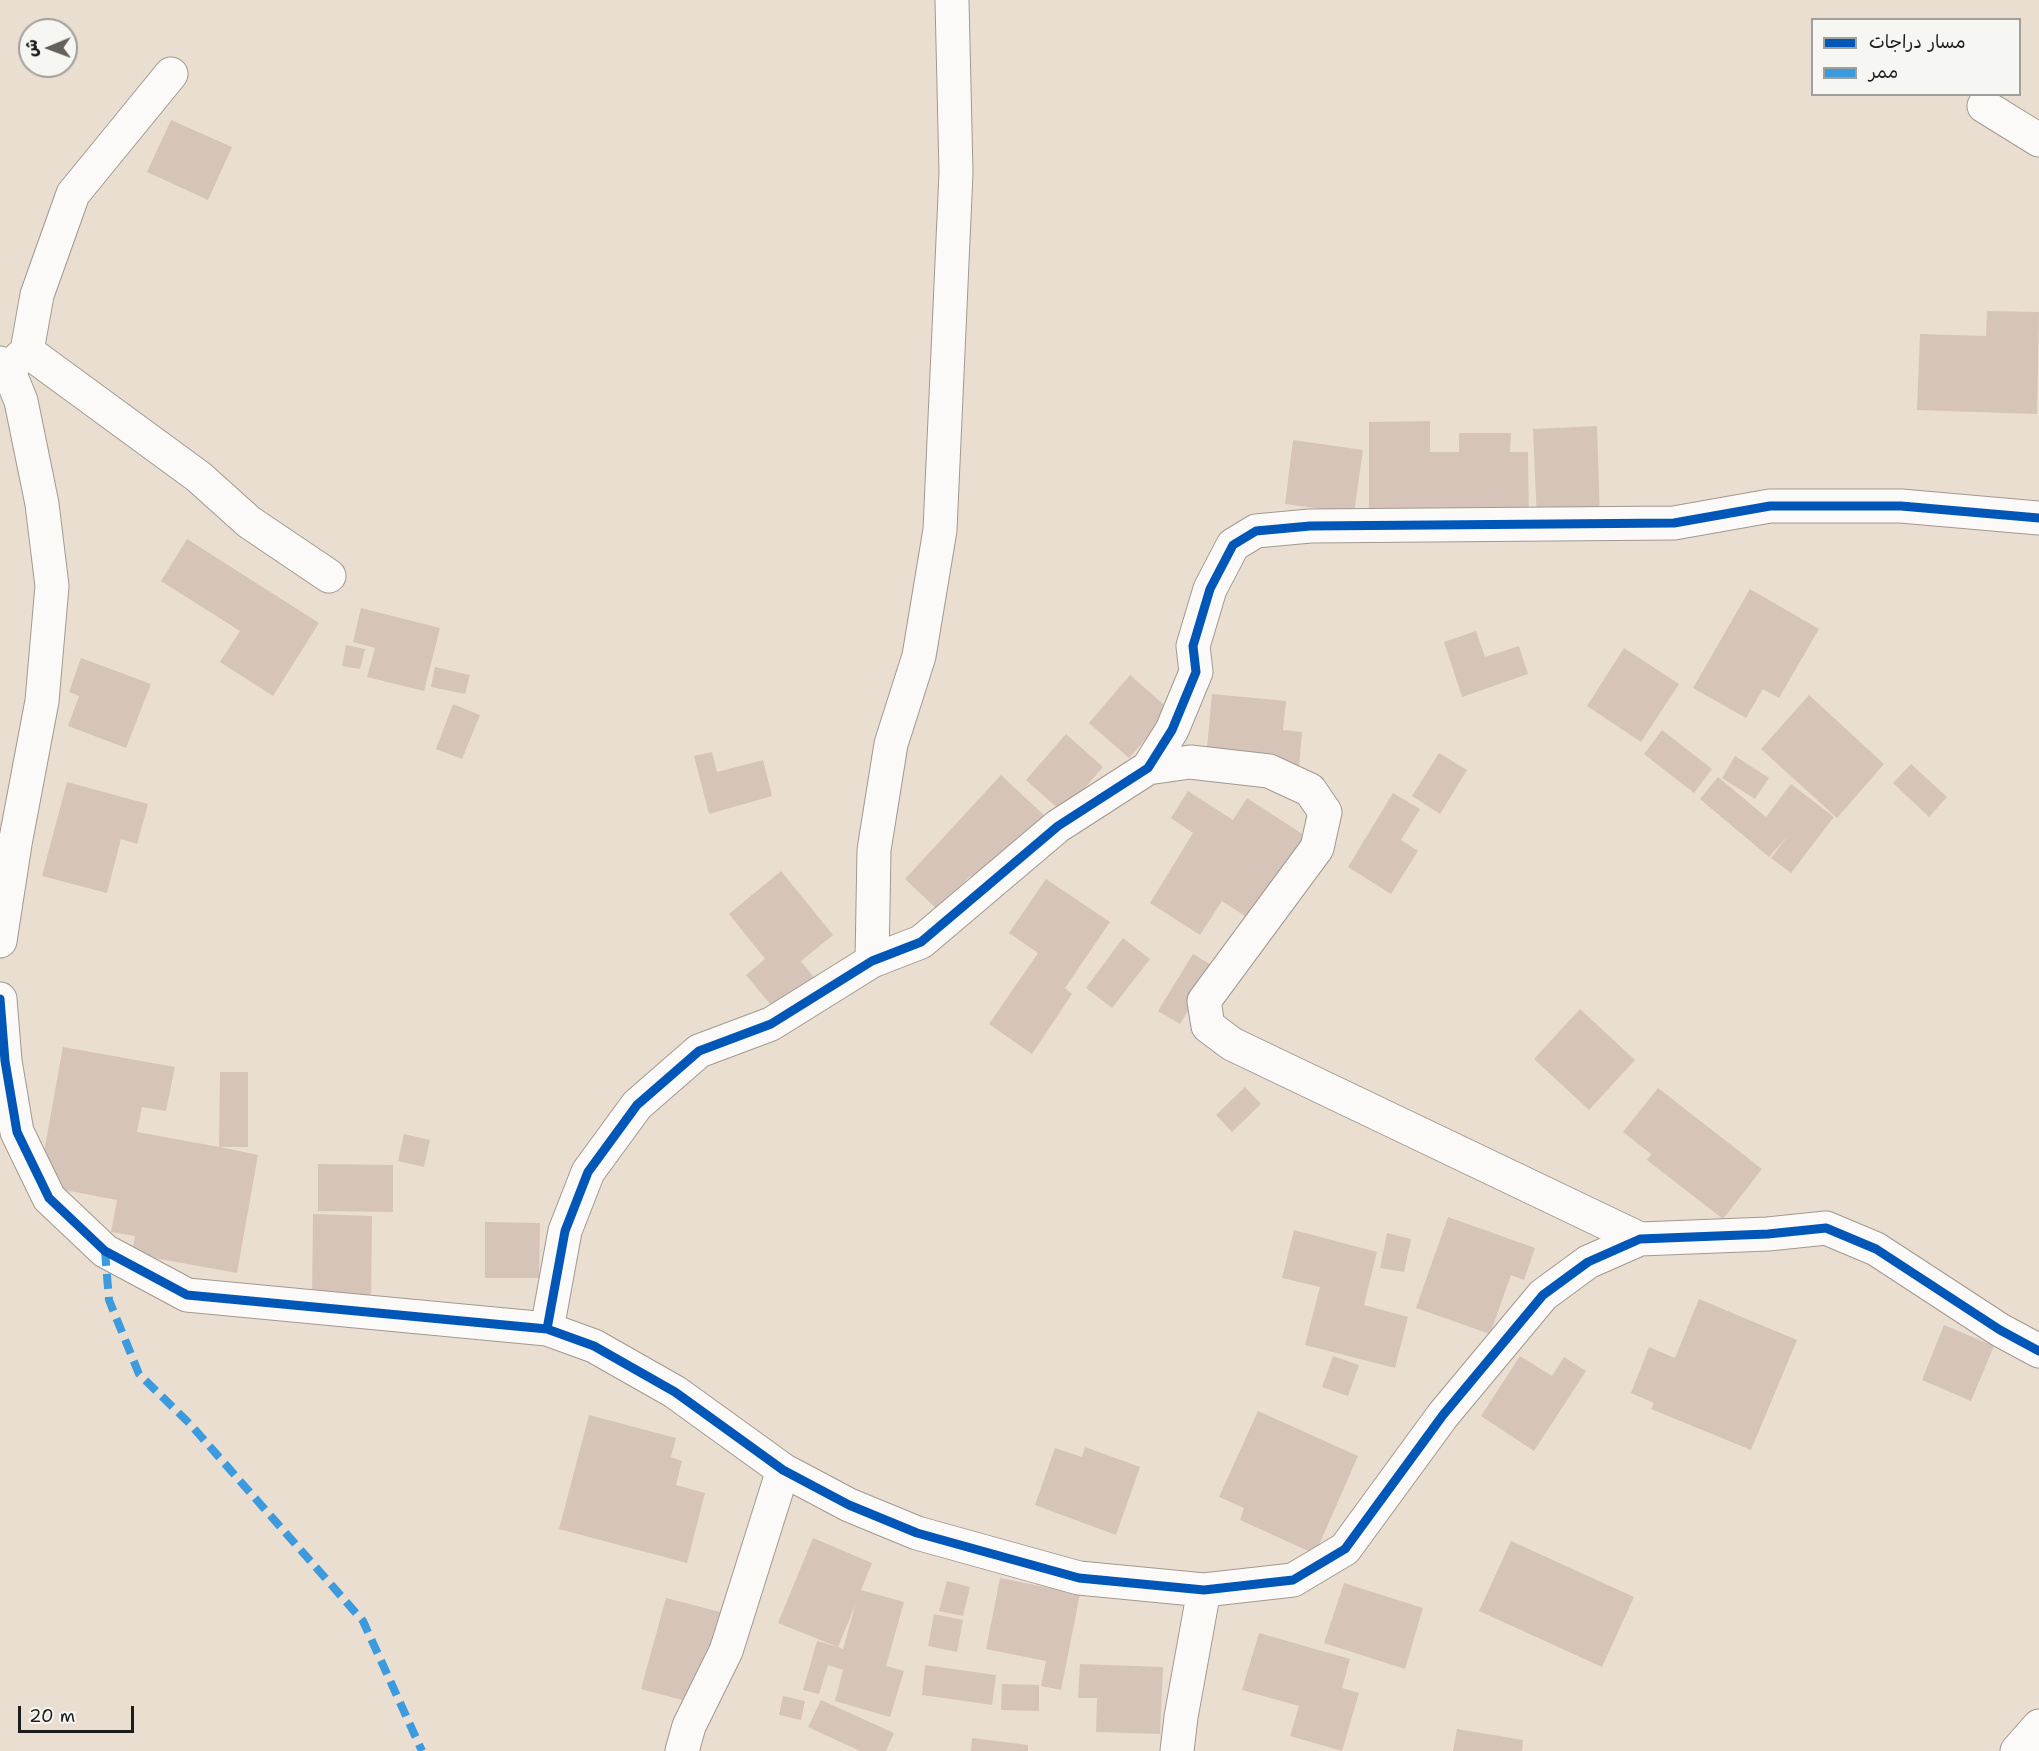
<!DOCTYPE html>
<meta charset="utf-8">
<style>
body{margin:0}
#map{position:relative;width:2039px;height:1751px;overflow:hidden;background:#eaded0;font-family:"Shantell Sans","Playpen Sans Arabic",sans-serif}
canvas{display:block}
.legend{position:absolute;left:1811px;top:18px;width:210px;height:78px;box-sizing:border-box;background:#f6f6f2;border:2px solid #9f9f9c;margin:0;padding:8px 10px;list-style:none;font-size:18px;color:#1c1c1c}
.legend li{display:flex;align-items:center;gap:12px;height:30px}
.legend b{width:30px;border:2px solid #9f9f9c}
.north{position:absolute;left:18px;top:18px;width:60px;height:60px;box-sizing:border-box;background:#f6f6f2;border:2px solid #9f9f9c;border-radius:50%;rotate:269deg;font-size:16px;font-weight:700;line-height:24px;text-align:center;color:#1c1c1c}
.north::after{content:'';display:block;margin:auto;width:21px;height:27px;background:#64605b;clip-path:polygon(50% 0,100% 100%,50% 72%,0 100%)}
.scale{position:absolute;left:18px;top:1706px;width:116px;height:27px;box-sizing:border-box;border:3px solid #1c1c1c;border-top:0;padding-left:8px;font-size:18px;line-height:21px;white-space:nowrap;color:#1c1c1c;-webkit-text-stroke:4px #f6f6f2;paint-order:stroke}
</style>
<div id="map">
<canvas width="2039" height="1751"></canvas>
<ul class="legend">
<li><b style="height:8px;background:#0057b8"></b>مسار دراجات</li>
<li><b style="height:8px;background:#3c9bdf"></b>ممر</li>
</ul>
<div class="north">ش</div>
<div class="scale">20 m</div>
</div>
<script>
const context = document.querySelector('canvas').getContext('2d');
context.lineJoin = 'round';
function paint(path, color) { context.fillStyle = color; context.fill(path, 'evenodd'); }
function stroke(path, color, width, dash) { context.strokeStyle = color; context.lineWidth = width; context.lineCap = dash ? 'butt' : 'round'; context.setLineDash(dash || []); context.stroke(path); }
const building = new Path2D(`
 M171 120 232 147 208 200 147 172Z
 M1987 311 2039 312 2037 414 1917 410 1920 334 1986 336Z
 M1430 421V452H1459V433H1511L1510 452H1528L1529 526 1369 527V422Z
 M1597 426 1600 519 1537 522 1533 429Z
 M1293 440 1363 450 1354 513 1285 504Z
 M187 539 319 623 273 696 220 662 240 631 161 581Z
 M1750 589 1819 629 1779 698 1763 689 1746 718 1693 688Z
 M361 608 440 628 424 691 367 677 375 648 353 642Z
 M1476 631 1485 657 1519 646 1528 674 1462 697 1444 642Z
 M346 645 365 649 360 669 342 666Z
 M1624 648 1679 684 1641 742 1587 706Z
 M81 658 151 684 126 748 68 726 79 696 69 692Z
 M435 667 470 675 465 694 431 687Z
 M1130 675 1171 711 1129 758 1089 723Z
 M1212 694 1286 701 1283 730 1302 732 1299 768 1206 759Z
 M1809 695 1884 764 1837 818 1761 749Z
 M453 704 480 715 462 759 436 749Z
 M1662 730 1712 769 1694 793 1644 754Z
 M1066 734 1103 767 1063 813 1026 780Z
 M712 752 717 772 763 760 772 796 709 814 694 756Z
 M1439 753 1467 770 1440 814 1412 796Z
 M1735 756 1769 778 1755 799 1722 778Z
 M1911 764 1947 797 1929 817 1893 783Z
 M1001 775 1046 817 981 886 970 876 938 910 905 879Z
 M1718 777 1766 817 1791 784 1834 817 1791 873 1771 858 1788 836 1769 857 1700 799Z
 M67 782 148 804 137 844 121 839 107 893 42 876Z
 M1188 791 1233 820 1247 798 1307 837 1254 922 1222 901 1200 935 1150 903 1193 833 1171 818Z
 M1393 793 1420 809 1401 840 1418 851 1391 894 1348 867Z
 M781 871 833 935 801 961 824 990 785 1022 746 975 765 959 729 914Z
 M1046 879 1110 922 1065 988 1072 994 1032 1054 989 1024 1038 953 1009 933Z
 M1123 938 1150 959 1112 1008 1086 988Z
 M1193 954 1215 967 1180 1024 1158 1011Z
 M1580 1009 1635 1060 1589 1110 1534 1059Z
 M63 1047 175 1067 166 1111 142 1107 137 1132 219 1147 220 1072H248V1147H220L258 1155 237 1273 132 1254 135 1236 111 1232 117 1200 38 1185Z
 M1245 1087 1261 1104 1232 1132 1216 1115Z
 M1658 1088 1762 1169 1723 1219 1647 1160 1651 1154 1623 1132Z
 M404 1134 430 1140 424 1167 398 1161Z
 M318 1164 393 1165V1212L318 1211Z
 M313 1214 372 1216 371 1301 312 1300Z
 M1448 1217 1535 1248 1524 1280 1511 1275 1490 1334 1416 1308Z
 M485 1222 540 1223 539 1278H485Z
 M1294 1230 1377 1252 1364 1305 1408 1317 1395 1368 1305 1345 1320 1287 1282 1278Z
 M1387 1233 1411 1239 1404 1272 1380 1268Z
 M1699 1299 1797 1340 1751 1450 1651 1409 1654 1403 1631 1393 1649 1347 1675 1358Z
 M1944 1325 1994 1346 1971 1401 1922 1380Z
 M1333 1356 1359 1365 1348 1396 1322 1387Z
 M1520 1356 1552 1376 1564 1357 1586 1371 1534 1451 1481 1416Z
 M1258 1411 1358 1456 1315 1554 1240 1520 1244 1508 1219 1497Z
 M589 1415 676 1438 671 1457 682 1461 676 1485 705 1493 687 1563 559 1529Z
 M1085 1447 1140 1467 1116 1535 1035 1505 1055 1448 1082 1457Z
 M813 1538 872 1563 861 1590 904 1602 886 1666 904 1671 890 1717 835 1701 843 1670 828 1665 819 1694 803 1690 817 1641 838 1647 778 1623ZM856 1603 843 1649 838 1647Z
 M1511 1541 1634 1597 1602 1667 1479 1611Z
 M1000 1578 1080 1594 1061 1690 1041 1686 1046 1661 986 1649Z
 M947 1581 970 1587 963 1616 939 1611Z
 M1344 1583 1423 1608 1405 1669 1324 1643Z
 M666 1598 724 1613 697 1704 641 1689Z
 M934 1614 963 1620 957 1652 928 1646Z
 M1259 1633 1350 1659 1342 1688 1359 1693 1342 1751 1290 1736 1299 1706 1242 1690Z
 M1080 1664 1163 1667 1160 1734 1096 1732 1097 1698H1078Z
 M925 1665 996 1675 992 1705 922 1695Z
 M1002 1684 1039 1685V1711L1001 1710Z
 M783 1696 805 1701 801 1720 779 1715Z
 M821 1700 894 1733 886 1751H860L808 1727Z
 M1457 1729 1523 1740 1522 1751H1453Z
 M972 1738 1028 1745V1751H971Z`);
const minor = new Path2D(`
 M1984 106 2039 140
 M27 351 37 295 73 194 171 74
 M0 363 8 369 21 401 42 504 52 586 42 701 15 844 0 941
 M8 369 27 351 199 477 249 522 329 576
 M1148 768 1190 762 1269 771 1310 790 1325 812 1317 848 1204 1001 1208 1026 1232 1044 1640 1239
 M872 961 874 850 891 744 919 656 940 530 956 173 952 0
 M0 999 5 1061 17 1132 49 1198 105 1251 187 1295 547 1329 594 1346 675 1392 783 1470 849 1505 917 1533 1079 1578 1204 1590 1293 1580 1345 1549 1443 1415 1543 1295 1588 1262 1640 1239 1768 1234 1826 1228 1876 1249 2000 1330 2039 1351
 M547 1329 565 1231 588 1172 637 1105 699 1051 771 1024 872 961 921 942 1058 826 1148 768 1172 730 1196 672 1193 646 1210 589 1233 545 1256 531 1310 526 1674 523 1770 506H1901L2039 518
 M682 1751 689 1726 726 1651 783 1470
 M1177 1751 1181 1717 1204 1590
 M2017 1751 2039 1726`);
const quiet = new Path2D(`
 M105 1251 109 1300 139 1374 190 1424 363 1621 422 1751`);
const cycleway = new Path2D(`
 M0 999 5 1061 17 1132 49 1198 105 1251 187 1295 547 1329 594 1346 675 1392 783 1470 849 1505 917 1533 1079 1578 1204 1590 1293 1580 1345 1549 1443 1415 1543 1295 1588 1262 1640 1239 1768 1234 1826 1228 1876 1249 2000 1330 2039 1351
 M547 1329 565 1231 588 1172 637 1105 699 1051 771 1024 872 961 921 942 1058 826 1148 768 1172 730 1196 672 1193 646 1210 589 1233 545 1256 531 1310 526 1674 523 1770 506H1901L2039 518`);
paint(building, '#d7c4b9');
stroke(minor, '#a09991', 35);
stroke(minor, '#fcfaf8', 33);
stroke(quiet, '#3c9bdf', 8, [15, 8]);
stroke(cycleway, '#0057b8', 9);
</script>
